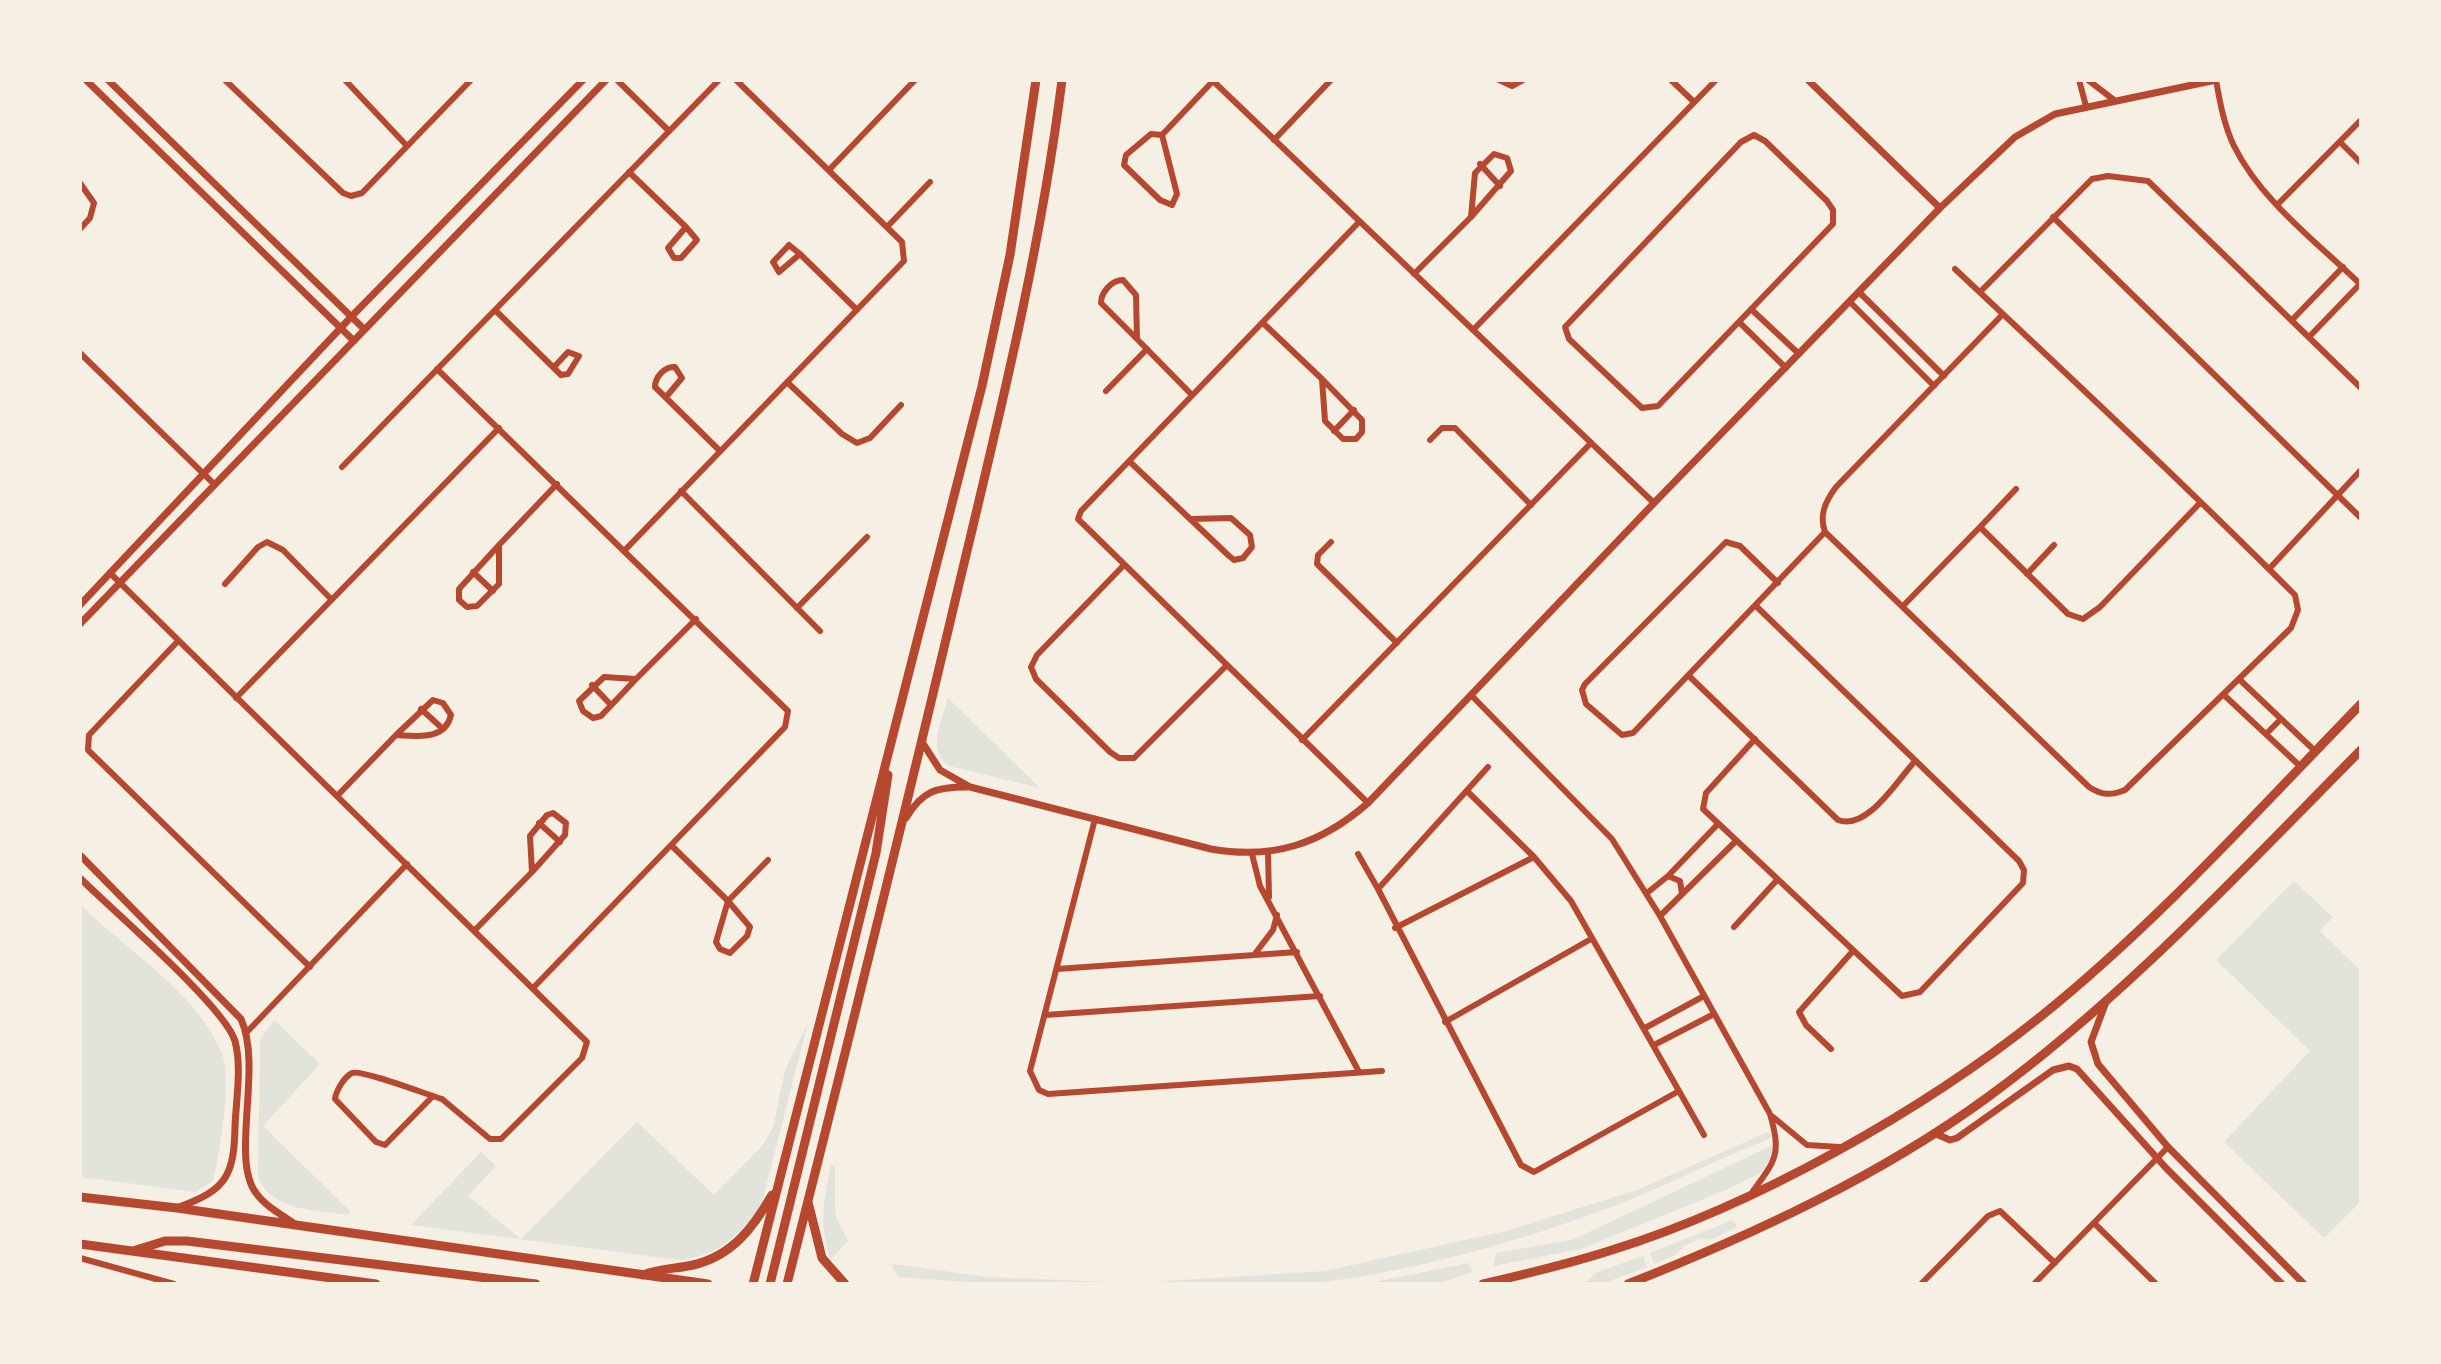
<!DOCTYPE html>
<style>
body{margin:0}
#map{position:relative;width:2441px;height:1364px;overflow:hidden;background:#f6efe4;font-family:"Varela Round",sans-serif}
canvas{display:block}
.frame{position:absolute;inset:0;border:82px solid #f6efe4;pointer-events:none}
</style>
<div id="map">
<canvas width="2441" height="1364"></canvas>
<div class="frame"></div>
</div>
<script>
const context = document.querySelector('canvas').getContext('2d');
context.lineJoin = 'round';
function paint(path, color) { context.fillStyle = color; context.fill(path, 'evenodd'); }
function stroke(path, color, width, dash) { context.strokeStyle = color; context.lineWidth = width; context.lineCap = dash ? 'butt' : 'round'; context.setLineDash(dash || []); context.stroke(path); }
const green = new Path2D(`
 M948 698 1040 788 949 766C926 749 942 721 948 698Z
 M2294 881 2333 917 2320 931 2361 971V1201L2324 1238 2224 1142 2310 1051 2216 960Z
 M80 904C126 951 196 990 222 1054 232 1078 220 1154 213 1181L196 1192 80 1177Z
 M274 1020 320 1064 263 1126 351 1212 349 1215C317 1210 272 1212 258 1177L260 1040Z
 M808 1023 761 1206C738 1237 718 1256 679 1260L411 1225 481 1152 496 1166 468 1196 521 1239 637 1122 714 1195 763 1145 773 1127 785 1070Z
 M1768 1132 1772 1136 1767 1140C1710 1162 1656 1191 1598 1212 1505 1246 1408 1272 1310 1284H995L898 1277 892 1267 894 1264 987 1277 1135 1283 1325 1271 1506 1231 1637 1190Z
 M1773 1145 1774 1152 1762 1172 1728 1189 1581 1249 1494 1266 1496 1253 1572 1240Z
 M831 1165H835V1214L848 1241 831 1259C818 1225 824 1200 831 1165Z
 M1733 1220 1737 1227 1712 1239H1699L1684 1246 1676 1255 1654 1264 1650 1253Z
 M1643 1256 1647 1267 1602 1284H1557L1587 1281 1597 1272Z
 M1468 1263 1473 1272 1437 1284H1365Z`);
const minor = new Path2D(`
 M225 80 343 193 351 196 362 193 471 80
 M345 80 407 146
 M617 80 669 131
 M1212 80 1654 503
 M1499 80 1512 86 1523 80
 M1671 80 1694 102
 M2079 80 2086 106
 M2088 80 2114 100
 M2216 80C2220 103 2224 125 2234 146 2261 201 2318 243 2361 285
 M1151 134 1162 135 1177 194 1172 205 1160 200 1124 165 1126 155Z
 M1162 135 1213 81
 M1754 135 1765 141 1827 201 1833 210V224L1658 406 1642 408 1569 339 1565 327 1741 142Z
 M1274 140 1331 80
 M2340 142 2361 163
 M1494 154 1507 158 1511 171 1471 217 1475 173Z
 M1480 164 1500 186
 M829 170 915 80
 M629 172 686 227
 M80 183 94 203 90 218 80 229
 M2278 204 2361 120
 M2053 217 2361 518
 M1359 222 1081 511 1078 519 1368 803
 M686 227 697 240 681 258H674L668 248Z
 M887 227 930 182
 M789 245 800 254 779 272 773 262Z
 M800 254 857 310
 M1955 269C2069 376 2184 484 2295 595L2298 610 2291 628 2125 790C2111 796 2101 795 2089 787L1825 532C1819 515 1825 502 1836 487L2003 314
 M1414 274 1471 217
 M1123 280 1136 295 1137 339 1101 303C1101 292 1112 280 1123 280Z
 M1859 292 1944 376
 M1980 292 2092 179 2108 176 2148 181 2361 388
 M1850 302 1934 386
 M1751 309 1799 354
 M495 310 561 375 568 374 579 356 568 352 554 367
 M2292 320 2343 267
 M1739 322 1786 368
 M1263 323 1322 379
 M1473 330 1716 80
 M2309 337 2360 284
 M1137 339 1192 395
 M80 353 214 484
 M437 369 788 711 785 727 534 987
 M1322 379 1362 420V432L1356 439H1343L1325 421Z
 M787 382 842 434 857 443 870 438 901 405
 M1106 391 1147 349
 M666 397 682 378 675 367C665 366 655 377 655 387L720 451
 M1334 431 1354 410
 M1430 440 1442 428H1455L1531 505
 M1129 461 1228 555 1234 560 1243 558 1252 547 1250 535 1231 518 1191 519
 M342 467 719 80
 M681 491 820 631
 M1980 527 2016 489
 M1331 542 1318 555 1317 564 1397 643
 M499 545V584L477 606 467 607 459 600V589Z
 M499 545 557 484
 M625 550 904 261 902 242 736 80
 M1123 566 1037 655 1031 667 1036 679 1110 752 1119 758H1134L1226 666
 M2269 569 2361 470
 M473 572 493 591
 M110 573 587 1042 582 1058 501 1139H490L442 1099C428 1095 361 1069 352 1073 344 1077 336 1091 335 1099L376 1142 385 1145 433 1096
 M2027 574 2054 545
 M1778 583 1740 546 1726 542 1585 684 1582 690 1586 704 1622 735 1633 733 1825 532
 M225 584 258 547 267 542 283 550 331 599
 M1903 606 1980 527 2068 614 2083 619 2100 607 2199 504
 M797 608 867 537
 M178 641 89 735 88 750 310 967
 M1689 676 1838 820C1867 831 1897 781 1915 761
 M604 677 636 679 601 716 593 718 583 711 579 701Z
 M636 679 696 619
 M2239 679 2315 751
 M592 685 611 705
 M1471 695 1612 839 1660 916 1770 1114C1781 1153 1777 1159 1753 1191
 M2224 695 2301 767
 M236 698 499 428
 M433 700 443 703 451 715C445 741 417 736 396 735Z
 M421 709 443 729
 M2266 734 2281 719
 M1755 739 1706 793 1703 809 1902 996 1920 992 2023 883 2024 870 2019 861 1756 606
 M1302 740 1591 443
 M1467 791 1534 857 1571 901 1679 1091 1534 1172 1521 1165 1378 889 1488 767
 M337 796 396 735
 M553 813 566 823 565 835 532 872 530 836 547 815Z
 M1095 819 1030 1071 1039 1090 1048 1094 1382 1071
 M539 823 560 842
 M671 845 728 901 768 860
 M1268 853 1269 897
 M1252 854 1260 886 1358 1070
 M1358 854 1378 889
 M1668 876 1680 881 1682 894
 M1647 893 1668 876 1717 825
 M728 901 750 927 747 936 730 953 720 949 716 942Z
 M1660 916 1735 842
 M1734 927 1777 880
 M1395 928 1534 857
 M475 930 532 872
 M1254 955 1273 930 1277 915
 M1057 969 1297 952
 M1045 1015 1320 996
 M1445 1022 1591 939
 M1645 1028 1704 996
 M247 1032 407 864
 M1654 1045 1714 1014
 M1831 1049 1806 1025 1799 1012 1852 952
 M1679 1091 1704 1135
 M1773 1117 1807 1145 1839 1147
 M2094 1223 2156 1284
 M80 1258 174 1284
 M1921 1284 1988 1216 2000 1211 2055 1263
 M2034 1284 2168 1147`);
const tertiary = new Path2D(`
 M86 80 354 341
 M108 80 364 329
 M1808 80 1940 208
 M80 605 351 317 583 80
 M80 624 606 80
 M922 742 940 770 970 787 1211 849C1273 860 1321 844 1368 803L1654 503 1940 208 2015 137 2055 114 2216 80
 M906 818C922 791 936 787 967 787
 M80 855 241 1019C263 1067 230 1159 256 1193 265 1206 282 1215 295 1224
 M80 878C111 909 225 1007 235 1041 242 1067 236 1100 235 1127 234 1176 226 1190 179 1207
 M2106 1002 2091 1042 2098 1064 2168 1147 2304 1284
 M1934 1133 1950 1140 1957 1138 2053 1070 2069 1066 2077 1069 2166 1168 2282 1284`);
const primary = new Path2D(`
 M80 1197 177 1208 708 1284
 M80 1244 376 1284`);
const trunk = new Path2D(`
 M808 1202 822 1258 845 1284
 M136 1250 165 1241H187L536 1284
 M643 1275C659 1268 676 1269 693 1265 732 1256 753 1228 772 1195
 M753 1284 982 386 1010 255 1036 80
 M770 1284 876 853 888 775
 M787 1284C845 1055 902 826 956 597 997 425 1040 255 1062 80
 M1483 1284C1526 1274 1569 1264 1612 1250 1754 1206 1924 1110 2040 1017 2157 923 2257 811 2361 704
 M1628 1284C1752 1235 1880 1176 1988 1097 2126 996 2241 871 2361 750`);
paint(green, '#e2e4dc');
stroke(minor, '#b5482f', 6);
stroke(tertiary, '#b5482f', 7);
stroke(primary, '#b5482f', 9);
stroke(trunk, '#b5482f', 9);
</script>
